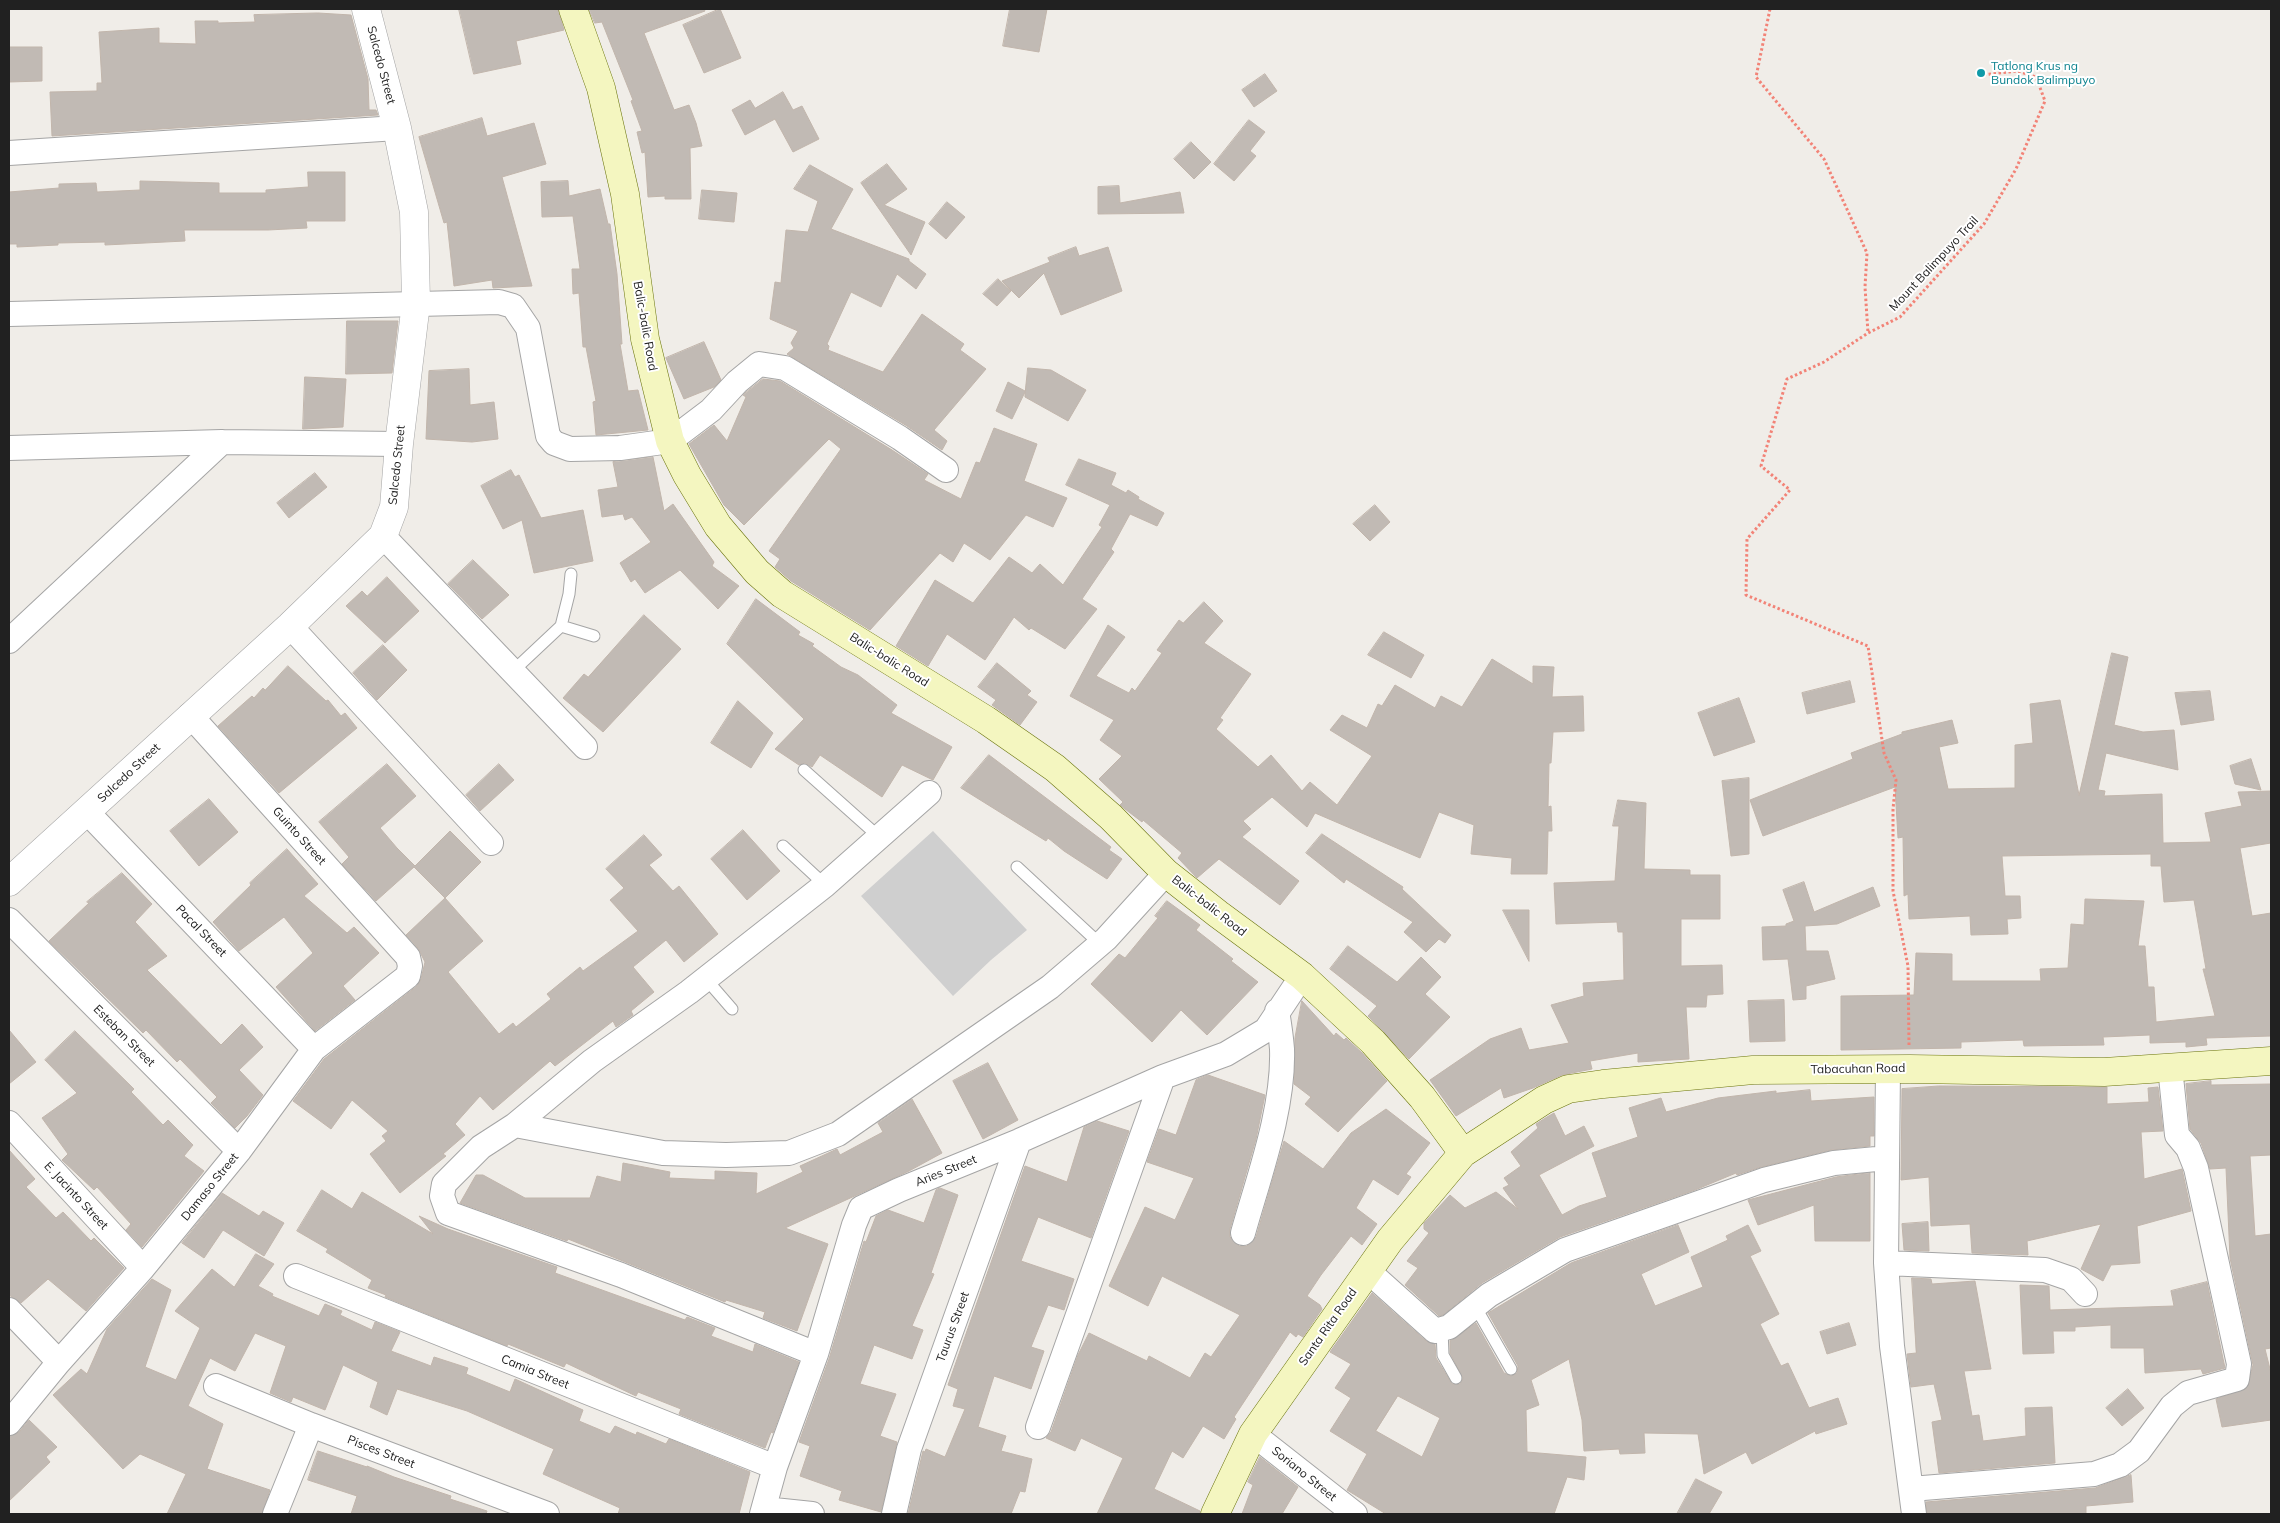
<!DOCTYPE html>
<style>
body{margin:0}
#map{position:relative;width:2280px;height:1523px;overflow:hidden;background:#f0ede8;font-family:Mulish,sans-serif}
canvas{display:block}
.frame{position:absolute;inset:0;border:10px solid #212121;pointer-events:none}
</style>
<div id="map">
<canvas width="2280" height="1523"></canvas>
<div class="frame"></div>
</div>
<script>
const context = document.querySelector('canvas').getContext('2d');
context.lineJoin = 'round';
function paint(path, color) { context.fillStyle = color; context.fill(path, 'evenodd'); }
function stroke(path, color, width, dash) { context.strokeStyle = color; context.lineWidth = width; context.lineCap = dash ? 'butt' : 'round'; context.setLineDash(dash || []); context.stroke(path); }
function write(font, color, halo, rows, align = 'center') {
  context.font = font + ' Mulish,sans-serif'; context.lineWidth = 4; context.setLineDash([]); context.textBaseline = 'middle'; context.strokeStyle = halo; context.fillStyle = color; for (const [text, x, y, turn = 0] of rows) {
    context.save(); context.translate(x, y); context.rotate((+turn || 0) * Math.PI / 180); context.textAlign = isNaN(turn) ? turn : align; if (halo) context.strokeText(text, 0, 0); context.fillText(text, 0, 0); context.restore();
  }
}
const religious = new Path2D(`
 M933 831 1027 930 991 960 953 996 861 896Z`);
const building = new Path2D(`
 M459 9H558L564 30 516 41 521 64 474 74Z
 M589 9H704L705 11 644 33 674 110 689 105 696 123 702 146 690 148 691 199H665V196L648 197 645 152 642 153 637 132 642 131 631 101 633 100 602 22 595 23Z
 M720 9 741 58 704 73 683 25Z
 M1010 9H1047L1039 52 1003 46Z
 M318 13 351 15 368 79 369 110H376L378 115 52 136 50 92 97 91V83H102L99 32 159 28V43L196 44 195 21H218V23L255 22 254 15Z
 M9 47H42V81L9 82Z
 M1265 74 1277 91 1254 107 1242 90Z
 M783 92 793 110 802 106 819 139 793 152 775 119 745 135 732 110 750 100 755 108Z
 M482 118 487 136 534 123 546 164 502 177 532 286 493 288 492 280 454 286 447 222 444 223 419 137Z
 M1249 120 1265 132 1250 151 1256 156 1234 181 1214 164Z
 M1191 142 1211 162 1194 179 1174 159Z
 M887 164 907 189 884 205 925 222 911 255 861 183Z
 M810 165 853 189 831 229 909 259V261L926 274 916 289 897 274 881 307 851 292 827 344 829 346 828 350 883 372 922 314 964 344 960 350 986 369 934 430 947 441 942 450 907 426 787 354 794 348 791 343 798 331 770 319 775 282 781 283 786 230 808 232 818 201 794 189Z
 M308 172H345V221H306L307 228 268 230H184L185 241 105 245V242L58 243V245L17 247V244H9V192L59 188V184L96 183 97 192 140 190V181L219 183V193H266V190L308 187Z
 M568 181 569 196 600 189 608 224H610L617 274 622 344H620L628 391 638 390 648 430 596 435 593 402 596 401 586 347H583L579 293 573 294 572 269H580L573 216 542 217 541 182Z
 M1119 186 1120 203 1180 192 1184 213 1098 214V187Z
 M702 190 737 193 734 222 699 219Z
 M947 202 965 217 946 239 929 224Z
 M1076 247 1079 256 1108 247 1122 291 1061 315 1044 273 1019 298 1002 281 1050 262 1048 258Z
 M998 279 1011 291 997 306 983 294Z
 M347 321H398L392 373 346 374Z
 M704 342 721 380 714 387 684 399 666 358Z
 M1028 368 1051 370 1086 390 1068 421 1025 397V392L1012 419 996 411 1008 382 1025 391Z
 M469 369 470 405 494 402 498 439 472 442 426 439 429 371Z
 M305 377 346 379 343 427 303 429Z
 M763 379 780 381 892 450 928 474 924 480 961 499 976 462 980 463 994 428 1037 444 1024 481 1067 498 1053 527 1026 515 990 560 964 543 953 562 940 553 870 630 791 581 775 567 780 559 769 551 841 449 829 439 744 525 724 505 689 444 714 425 727 441 746 397 743 395Z
 M653 457 664 511 673 504 714 562 712 566 739 586 718 609 680 570 645 593 635 579 631 582 620 563 651 542 632 517 625 520 623 514 602 517 598 490 618 487 613 462Z
 M1079 459 1116 473 1111 485 1126 493 1128 490 1139 497 1138 499 1164 513 1157 526 1130 514 1111 549 1114 552 1082 599 1097 609 1065 649 1031 628 1029 630 1014 617 985 660 947 634 928 666 896 646 935 580 973 603 1009 557 1032 573 1040 564 1063 585 1102 527 1099 525 1110 505 1066 485Z
 M511 470 515 477 519 475 541 518 583 510 593 561 534 573 522 520 503 529 481 486Z
 M315 473 327 487 289 518 277 503Z
 M1375 505 1390 522 1370 541 1353 524Z
 M473 560 509 595 482 619 448 584Z
 M387 577 419 611 385 643 346 606 362 591 367 596Z
 M756 599 800 632 798 635 814 644 812 646 841 667 858 675 897 705 891 713 952 747 933 780 902 765 882 797 820 755 812 767 805 763 799 765 775 749 804 719 727 644Z
 M1204 602 1223 621 1204 643 1251 674 1220 718 1223 720 1216 729 1258 767 1271 755 1302 791 1310 782 1337 805 1372 756 1330 730 1342 715 1367 728 1378 704 1382 706 1395 685 1435 708 1441 696 1462 707 1492 659 1533 684V666L1554 667 1552 697 1583 696 1584 731 1553 732 1551 763H1549L1548 807 1551 806 1552 831H1548L1547 874H1511L1512 858 1471 854 1474 825 1439 812 1420 858 1315 813 1307 827 1272 797 1243 821 1251 829 1242 837 1299 881 1280 905 1219 859 1197 878 1178 858 1182 853 1143 820 1142 822 1125 809 1120 805 1123 802 1099 779 1122 756 1100 740 1114 720 1070 696 1108 625 1125 637 1096 676 1129 693 1132 688 1135 691 1162 653 1157 650 1179 620 1183 623Z
 M644 615 681 649 603 732 563 698 584 674 588 677Z
 M1384 632 1424 655 1411 678 1368 655Z
 M383 645 407 670 377 700 353 673Z
 M2112 653 2128 657 2114 725 2143 732 2174 730 2178 770 2106 753 2098 790 2105 791 2104 796 2162 794 2163 843 2211 842 2205 813 2242 806 2238 792 2271 791V843L2240 848 2252 916 2271 913V1036L2206 1038 2207 1045 2186 1047V1042L2150 1043V1035L2103 1037 2104 1045 2024 1046 2023 1040 1961 1042V1048L1841 1050V996L1914 995 1916 953 1952 954V981H2041L2040 969 2068 968 2071 924 2084 925 2085 899 2144 901 2138 946H2145L2148 987H2154L2156 1022 2215 1016 2203 969H2206L2194 900 2164 902 2161 866H2151V854L2002 856 2005 896H2020L2021 918 2007 919 2008 934 1971 935 1970 916 1909 919 1908 894 1904 896 1903 837 1898 838 1895 787 1763 836 1750 800 1853 759 1851 753 1902 734V732L1952 720 1958 743 1939 747 1948 789 2015 788V745L2033 743 2030 704 2060 700 2079 795Z
 M997 663 1031 691 1027 695 1037 702 1020 725 992 705 996 700 978 687Z
 M288 666 326 701 328 700 341 716 345 713 357 728 279 793 218 726 252 696 254 698 263 688 265 690Z
 M1850 681 1855 702 1807 714 1802 693Z
 M2210 691 2214 720 2181 725 2175 693Z
 M1739 698 1755 742 1714 756 1698 713Z
 M738 701 773 733 751 768 711 743Z
 M989 755 1111 847 1109 850 1122 859 1107 879 1064 851 1048 838 1046 841 961 788Z
 M2251 759 2261 790 2235 784 2230 766Z
 M387 764 416 796 380 828 397 848 415 866 450 831 481 862 445 898 414 867 376 901 342 864 349 857 319 822Z
 M499 764 514 780 480 811 466 795Z
 M1749 778V854L1731 856 1722 781Z
 M209 799 238 832 199 866 170 831Z
 M1618 800 1646 803 1644 869 1690 870V875H1720V919H1681V966L1722 965 1723 994 1707 995 1706 1007H1686L1689 1059 1638 1062V1053L1590 1061 1592 1069 1562 1075 1533 1088 1504 1098 1501 1088 1456 1116 1430 1080 1490 1039 1521 1028 1529 1050 1569 1043 1551 1005 1584 996 1583 983 1624 980 1623 932H1618L1617 922 1556 924 1554 883 1615 881 1619 826H1613Z
 M743 830 780 871 747 900 711 859Z
 M1322 834 1403 887 1402 889 1451 935 1445 943 1439 939 1426 952 1404 932 1413 922 1346 879 1344 883 1306 853Z
 M644 835 662 855 649 865 673 891 679 886 718 934 684 962 666 940 633 967 654 992 631 1011 633 1015 616 1027 613 1021 555 1066 550 1061 493 1110 480 1096 455 1124 465 1135 443 1154 446 1156 400 1193 370 1154 386 1141 382 1136 388 1131 352 1100 331 1129 293 1101 324 1059 417 986 421 979 425 962 418 948 406 935 445 898 483 941 448 972 499 1034 513 1023 516 1027 551 999 547 994 580 967 583 971 638 931 610 900 624 888 606 869Z
 M287 849 318 884 304 896 347 933 354 927 379 953 343 986 355 1000 315 1031 276 987 313 953 284 917 239 951 213 922 251 885 250 883Z
 M122 873 152 904 135 922 167 956 147 970 221 1045 242 1024 263 1047 239 1070 263 1095 247 1116 235 1128 211 1103 217 1097 180 1059 177 1062 146 1030 143 1033 49 941 89 903 87 902Z
 M1804 882 1814 912 1873 887 1880 906 1837 924 1805 926 1806 951H1828L1835 979 1806 986V999L1793 1000 1788 959 1763 960 1762 927 1786 926V924L1794 921 1783 890Z
 M1167 901 1200 925 1196 930 1233 959 1231 961 1258 982 1207 1035 1181 1010 1152 1042 1091 984 1119 954 1125 958 1158 918 1155 916Z
 M1503 910H1529V961Z
 M1348 946 1397 982 1421 957 1441 977 1425 994 1450 1017 1409 1059 1368 1016 1377 1006 1330 969Z
 M1784 1000 1785 1041 1750 1042 1748 1001Z
 M1302 1001 1334 1036 1336 1033 1344 1040 1346 1038 1362 1053 1387 1081 1338 1132 1305 1104 1311 1097 1294 1084 1295 1038Z
 M9 1030 36 1062 9 1084Z
 M75 1031 134 1089 131 1092 163 1125 168 1120 193 1145 184 1156 204 1171 142 1247 126 1230 131 1224 97 1187 94 1190 62 1160 68 1154 42 1118 77 1093 45 1060Z
 M988 1063 1018 1120 983 1139 953 1081Z
 M1208 1075 1265 1095 1256 1139 1230 1229V1237L1239 1246H1247L1256 1237 1284 1141 1323 1169 1351 1133 1386 1109 1430 1143 1406 1174 1411 1177 1398 1195 1373 1179 1356 1208 1377 1224 1362 1245 1351 1236 1321 1275 1307 1296 1320 1305 1322 1309 1303 1337 1298 1334 1296 1337 1290 1332 1234 1417 1236 1419 1224 1439 1203 1426 1183 1458 1172 1451 1154 1489 1200 1511V1514H1097L1123 1458 1081 1438 1075 1451 1046 1438 1051 1432 1078 1355 1089 1333 1147 1361 1149 1356 1190 1378 1205 1353 1211 1357 1240 1315 1162 1276 1148 1306 1109 1286 1145 1207 1175 1220 1194 1178 1147 1162 1159 1129 1176 1135 1196 1080Z
 M2211 1081V1085L2271 1084V1155L2250 1156 2255 1236 2271 1234V1348L2265 1349 2271 1373V1420L2222 1427 2216 1399 2247 1388 2253 1365 2230 1258 2226 1168 2210 1169 2201 1143 2190 1129 2186 1084Z
 M1939 1086 2107 1087V1104L2149 1102 2148 1088 2158 1087 2163 1131 2141 1132 2144 1179 2182 1169 2191 1211 2137 1226 2140 1263 2111 1265 2103 1281 2081 1269 2101 1224 2027 1241 2028 1255 1972 1253 1970 1224 1931 1226 1929 1177 1901 1180 1902 1089Z
 M1810 1090 1811 1101 1874 1097V1136H1870V1146L1831 1150 1761 1167 1737 1175 1736 1173 1695 1190 1560 1237 1482 1283 1443 1315 1439 1316 1405 1285 1418 1268 1407 1261 1429 1233 1424 1229V1223L1450 1195 1465 1208 1496 1192 1518 1209 1503 1188 1509 1185 1504 1178 1521 1166 1511 1152 1538 1128 1536 1124 1547 1117 1554 1113 1565 1136 1584 1126 1594 1146 1539 1175 1562 1215 1579 1206 1607 1197 1592 1153 1638 1137 1629 1108 1661 1098 1666 1112 1718 1098 1776 1091V1093Z
 M912 1099 942 1153 909 1171 785 1228 828 1244 797 1331 763 1318 765 1312 726 1300 725 1302 568 1239 567 1241 460 1203 476 1175H483L525 1198H590L597 1176 621 1182 623 1163 670 1172 669 1178 715 1180V1171L757 1173 756 1194 803 1172 800 1166 837 1149 840 1155 883 1132 878 1123Z
 M1097 1121 1129 1131 1091 1238 1038 1217 1021 1261 1074 1279 1064 1310 1048 1305 1031 1347 1044 1351 1031 1389 994 1376 978 1427 1006 1436 1001 1451 1032 1459 1025 1492 1020 1491 1011 1514H908L923 1451 925 1452 926 1449 945 1457 965 1409 953 1406 958 1389 948 1385 1025 1166 1067 1182 1084 1127Z
 M9 1150 35 1179 26 1187 56 1218 63 1212 91 1241 94 1238 124 1268 86 1311 48 1279 21 1303 9 1295Z
 M1870 1173V1241H1815L1814 1205 1758 1225 1748 1200 1836 1177Z
 M940 1188 958 1195 931 1273 934 1274 912 1326 923 1330 912 1359 874 1345 860 1384 896 1394 880 1436 897 1442 881 1512 839 1500 842 1491 800 1476 810 1446 799 1442 829 1359 864 1241 866 1242 876 1216 888 1210 924 1223 936 1190Z
 M322 1190 352 1209 362 1192 433 1234 419 1216 448 1229 557 1267 555 1273 685 1320 687 1317 715 1328 711 1336 753 1352 755 1344 799 1362 773 1433 771 1432 765 1448 679 1414 681 1409 638 1392 636 1396 566 1363 564 1367 508 1344 507 1346 385 1297 386 1295 368 1288 372 1280 326 1252 328 1249 297 1231Z
 M222 1193 259 1216 263 1211 284 1223 264 1256 223 1230 204 1258 182 1243Z
 M1928 1222 1929 1251 1904 1250 1902 1224Z
 M1678 1225 1689 1252 1641 1274 1655 1306 1703 1287 1691 1257 1728 1240 1726 1236 1748 1225 1761 1251 1750 1256 1779 1314 1760 1324 1781 1366 1788 1363 1809 1408 1838 1398 1847 1424 1816 1434 1815 1431 1752 1464 1746 1452 1704 1474 1698 1434 1644 1433 1645 1453 1620 1454 1619 1449 1584 1451 1582 1420 1569 1359 1531 1380 1539 1405 1526 1410 1527 1452 1586 1457 1584 1480 1567 1477 1554 1514H1386L1347 1490 1367 1454 1330 1431 1351 1398 1335 1388 1351 1364 1330 1352 1372 1293 1426 1341 1435 1344 1436 1358 1452 1384H1460L1463 1378 1450 1353V1341L1476 1323 1504 1373 1511 1376 1517 1373 1518 1366 1488 1313 1571 1263ZM1398 1396 1440 1418 1422 1457 1376 1431Z
 M256 1254 274 1264 258 1286 273 1294 272 1296 319 1316 325 1304 342 1311 340 1315 372 1330 375 1322 400 1332 391 1351 431 1366 434 1357 468 1368 466 1374 510 1392 515 1379 583 1410 579 1421 610 1434 615 1426 636 1435 637 1432 666 1444 669 1439 750 1472 739 1514H618L620 1508 543 1474 554 1449 467 1411 397 1389 387 1415 370 1407 378 1382 343 1365 325 1410 293 1397 291 1402 270 1393 286 1346 255 1333 235 1371 210 1358 188 1406 223 1424 207 1469 270 1490 262 1514H167L186 1474 140 1454 123 1469 53 1395 81 1369 87 1374 107 1329 152 1279 171 1290 145 1367 176 1380 200 1328 175 1311 212 1269 234 1287Z
 M1912 1278 1931 1279 1932 1284 1975 1281 1991 1369 1964 1371 1972 1416 1979 1415 1983 1441 2026 1436 2025 1408 2052 1407 2055 1463 1939 1473 1932 1422 1942 1420 1934 1384 1911 1387 1907 1354 1916 1353Z
 M2207 1282 2225 1368 2203 1374 2201 1369 2145 1373 2144 1348H2111V1325L2075 1327V1331H2053L2054 1353 2023 1354 2020 1285 2049 1286 2050 1310 2174 1306 2171 1291Z
 M1849 1323 1856 1345 1827 1354 1820 1332Z
 M2128 1389 2144 1408 2122 1426 2106 1408Z
 M29 1420 57 1447 46 1457 50 1462 9 1501V1436L19 1432Z
 M318 1451 367 1467V1466L394 1477 451 1496 450 1499 487 1511 486 1514H351L357 1496 308 1480Z
 M1260 1457 1298 1487 1282 1514H1242L1253 1485 1248 1482Z
 M2131 1475 2133 1502 2086 1506V1514H1927L1926 1502 2095 1488Z
 M1696 1479 1722 1492 1709 1514H1677Z`);
const path = new Path2D(`
 M1770 9 1756 77 1824 159 1867 253 1865 287 1868 333
 M1909 1045 1908 966 1893 891V809L1896 780 1884 753 1868 646 1746 595 1747 539 1790 490 1761 466 1787 379 1824 362 1868 333 1900 317 1984 224 2016 169 2045 101 2036 77 2017 71 1982 75`);
const service = new Path2D(`
 M561 626 594 636
 M512 672 561 626 569 594 571 574
 M804 770 878 836
 M783 846 825 885
 M1017 867 1100 944
 M706 979 732 1009
 M1475 1306 1511 1369
 M1442 1329 1443 1355 1456 1378`);
const minor = new Path2D(`
 M9 153 397 128
 M9 314 499 302 513 306 528 328 548 436 554 443 570 449 620 448 670 441 711 410 737 382 759 364 785 368 900 438 946 470
 M9 448 222 442 399 444
 M383 536 585 747
 M290 626 491 843
 M9 641 222 442
 M87 812 314 1049
 M9 920 239 1151
 M1888 1069 1886 1263 1892 1346 1914 1514
 M9 1123 143 1268
 M515 1125 663 1153 726 1155 789 1153 838 1134 1050 987 1106 939 1166 873
 M1243 1233C1259 1176 1284 1109 1282 1049 1281 1036 1279 1023 1277 1011
 M1886 1263 2045 1270 2071 1279 2085 1294
 M1368 1271 1435 1331 1449 1327 1489 1295 1565 1250 1764 1180 1834 1163 1887 1158
 M296 1276 775 1467
 M9 1310 59 1362
 M816 1354 621 1275 448 1213 442 1196 444 1184 481 1147 515 1125 592 1061 689 992 825 885 929 793
 M216 1386 311 1425 547 1514
 M9 1423 59 1362 143 1268 239 1151 314 1049 408 976 410 966 408 957 190 715
 M1038 1427 1163 1077
 M1253 1434 1355 1514
 M1911 1489 2094 1474 2120 1465 2139 1451 2172 1406 2188 1393 2237 1379 2239 1364 2196 1168 2188 1148 2177 1135 2170 1067
 M764 1509 812 1514
 M275 1514 311 1425
 M762 1514 775 1467 816 1354 854 1225 861 1208 899 1190 1019 1141 1163 1077 1226 1054 1266 1030 1302 976
 M894 1514 909 1449 1019 1141`);
const tertiary = new Path2D(`
 M9 882 290 626 383 536 394 507 399 444 416 303 414 212 397 128 366 9`);
const secondary = new Path2D(`
 M573 9 601 88 625 194 645 339 670 441 687 475 718 526 757 572 782 594 986 720 1055 768 1111 817 1166 873 1218 914 1302 976 1373 1042 1422 1097 1463 1153
 M1215 1514 1253 1434 1390 1240 1463 1153 1544 1100 1568 1089 1603 1084 1753 1070 1910 1069 2104 1072 2271 1061`);
const markers = [
 [1981,73,5,"#0f9aa8"]
];
const streetNames = [
 ["Salcedo Street",381,65,75],
 ["Mount Balimpuyo Trail",1934,264,-47],
 ["Balic-balic Road",645,326,80],
 ["Salcedo Street",397,465,-84],
 ["Balic-balic Road",889,660,32],
 ["Salcedo Street",129,773,-43],
 ["Guinto Street",299,836,48],
 ["Balic-balic Road",1209,906,38],
 ["Pacal Street",201,931,46],
 ["Esteban Street",124,1036,45],
 ["Tabacuhan Road",1858,1069,-1],
 ["Aries Street",946,1171,-22],
 ["Damaso Street",210,1187,-51],
 ["E. Jacinto Street",76,1196,47],
 ["Taurus Street",953,1327,-70],
 ["Santa Rita Road",1328,1327,-55],
 ["Camia Street",535,1372,22],
 ["Pisces Street",381,1452,21],
 ["Soriano Street",1304,1474,39]
];
const cultureNames = [
 ["Tatlong Krus ng",1991,66],
 ["Bundok Balimpuyo",1991,80]
];
paint(religious, '#cfcfcf');
paint(building, '#c1bab4');
stroke(building, '#c1b5ab', 1);
stroke(service, '#a5a5a5', 13);
stroke(minor, '#a5a5a5', 26);
stroke(tertiary, '#a5a5a5', 29);
stroke(secondary, '#6a740c', 29);
stroke(path, '#f28377', 3, [2.5, 2.5]);
stroke(service, '#fff', 11);
stroke(minor, '#fff', 24);
stroke(tertiary, '#fff', 28);
stroke(secondary, '#f4f6c0', 28);
for (const [x, y, r, color] of markers) { const dot = new Path2D(); dot.arc(x, y, r, 0, 2 * Math.PI); context.fillStyle = color; context.fill(dot); stroke(dot, '#fff', 2); }
write('12px', '#212121', '#fff', streetNames);
write('12px', '#0d838f', '#fff', cultureNames, 'left');
</script>
